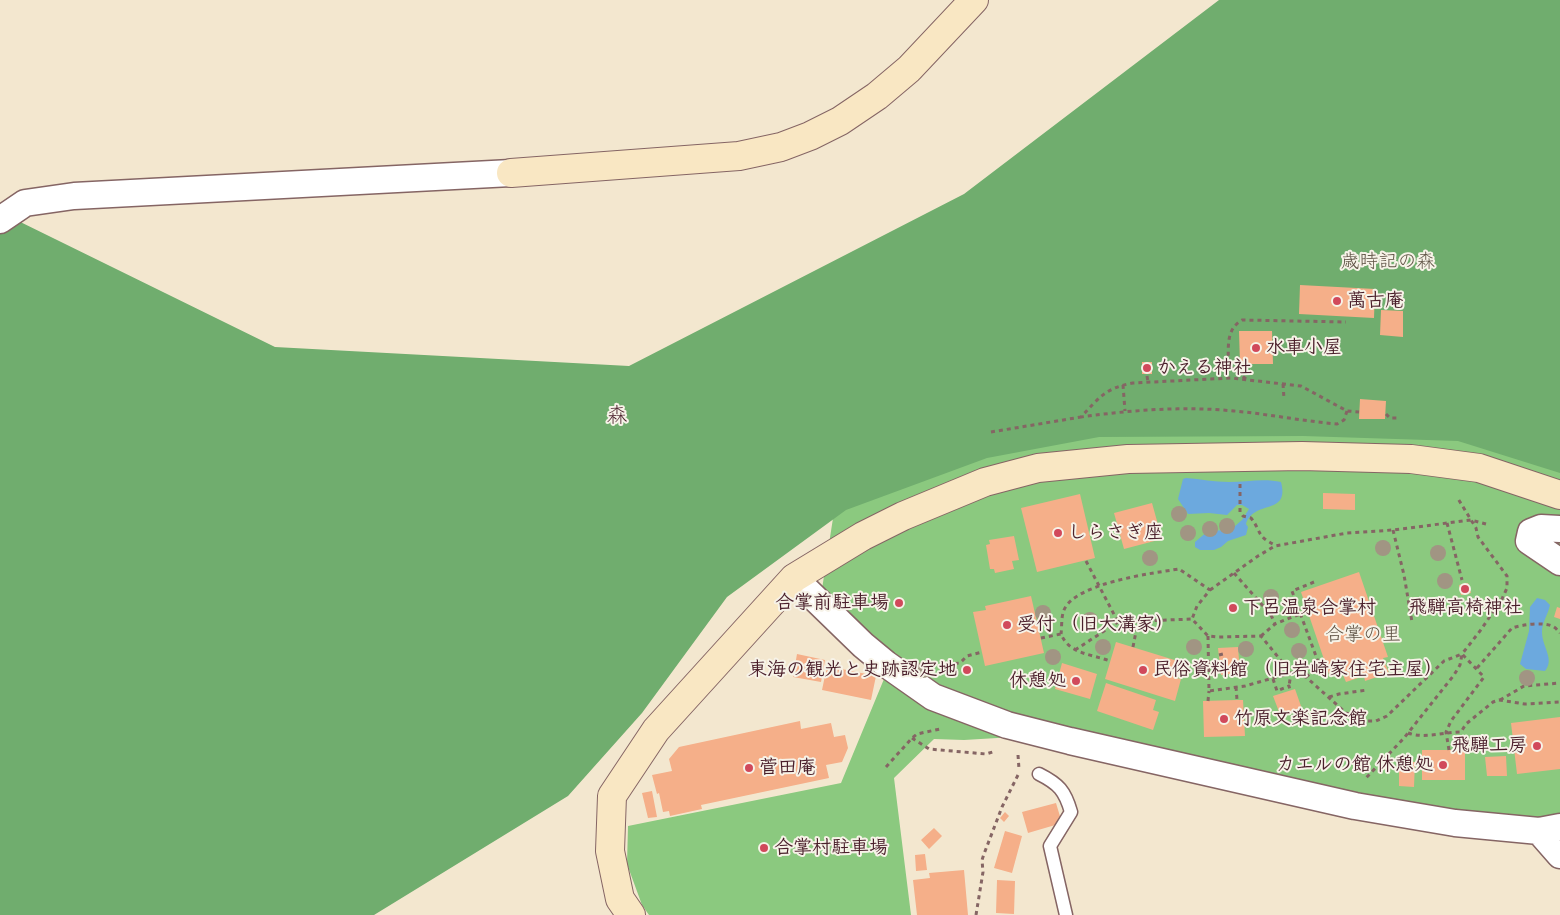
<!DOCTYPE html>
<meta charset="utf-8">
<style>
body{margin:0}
canvas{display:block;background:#f3e7cf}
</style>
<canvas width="1560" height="915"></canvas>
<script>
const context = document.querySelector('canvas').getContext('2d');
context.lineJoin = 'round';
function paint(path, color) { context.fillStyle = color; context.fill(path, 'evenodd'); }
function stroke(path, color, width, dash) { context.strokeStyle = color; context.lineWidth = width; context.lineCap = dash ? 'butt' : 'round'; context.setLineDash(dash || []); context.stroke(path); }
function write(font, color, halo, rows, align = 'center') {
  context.font = font + ' Sriracha,"Klee One",sans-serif'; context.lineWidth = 4; context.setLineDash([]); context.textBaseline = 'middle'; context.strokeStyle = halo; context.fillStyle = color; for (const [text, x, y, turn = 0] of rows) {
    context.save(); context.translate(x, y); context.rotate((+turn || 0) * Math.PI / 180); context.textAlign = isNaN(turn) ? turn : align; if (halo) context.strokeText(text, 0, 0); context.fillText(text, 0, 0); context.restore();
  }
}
const green = new Path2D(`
 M1560 0V557L1543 563 1560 575V815C1508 824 1454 810 1402 803 1272 784 1143 759 1014 737L964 740 934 739 894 778 911 915H649L642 905 627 864 628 826 841 783 884 679 876 647 822 589 838 486Z`);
const forest = new Path2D(`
 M1219 0H1560V473L1458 441 1303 436 1099 437 987 458 846 510 727 597 642 713 568 796 374 915H0V212L275 347 629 366 964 194Z`);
const water = new Path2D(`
 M1186 478C1201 479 1214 482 1229 482 1246 482 1264 478 1281 482 1290 516 1254 499 1246 524L1248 527 1246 535 1228 541 1221 547 1214 550H1200L1195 547V542L1208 531 1226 530 1234 527 1242 520 1249 509 1242 505H1237L1227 515 1209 513 1188 514 1178 499 1183 479Z
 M1537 598 1545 600 1550 605C1548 615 1542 622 1542 632 1542 647 1555 659 1545 671L1526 669 1520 664 1529 631 1530 607Z`);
const building = new Path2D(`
 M1300 285 1375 289 1374 318 1299 314Z
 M1381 310 1403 311V337L1380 335Z
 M1239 331H1272L1273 364H1240Z
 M1142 362H1152V374H1142Z
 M1360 399 1386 401 1385 419H1359Z
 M1323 493 1355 494V510L1323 509Z
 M1080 494 1095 558 1037 572 1021 508Z
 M1152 503 1162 539 1124 549 1114 513Z
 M1014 536 1019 560 1012 561 1014 569 995 573 994 569H990L986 545 990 544 989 540Z
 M1359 572 1388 657 1383 658 1389 673 1365 681 1364 676 1346 682 1342 673 1330 677 1301 592Z
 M1468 583 1471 593 1461 595 1459 585Z
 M1031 596 1044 653 985 666 973 612 986 610 985 606Z
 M1557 607 1560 608V619L1554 617Z
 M1116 642 1181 662 1176 678 1181 679 1175 701 1105 679Z
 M1238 647 1240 673 1221 675 1218 648Z
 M797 654 825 660 821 682 793 677Z
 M1062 663 1097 674 1090 699 1055 689Z
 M827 666 876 676 871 700 822 690Z
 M1106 683 1156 700 1153 710 1159 712 1153 730 1097 711Z
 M1295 689 1302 709 1281 717 1273 696Z
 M1237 700H1243L1245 736 1204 737 1203 701Z
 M1560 717V769L1517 774 1511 723Z
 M800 721 801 729 831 723 834 737 845 735 848 748 842 762 826 765 829 778 701 805 702 809 670 816 669 811 663 812 659 793 657 794 652 775 672 771 669 759 679 747Z
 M1422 750H1465V780H1422Z
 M1506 756 1507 776H1487L1485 757Z
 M1399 761 1415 762 1414 787 1399 786Z
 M652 791 657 817 648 818 642 793Z
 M1056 803 1062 823 1028 833 1022 812Z
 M1005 812 1009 816 1004 822 1000 818Z
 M934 828 942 836 929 849 921 840Z
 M1005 831 1022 836 1012 873 994 868Z
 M925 854 927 870 916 871 915 855Z
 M964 870 968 915H917L913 880 930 878 929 873Z
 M997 880 1015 881 1014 914 996 913Z`);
const path = new Path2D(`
 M1147 376 1148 382
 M1246 379 1228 365C1229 348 1225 330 1242 320L1346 322
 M1283 384 1284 399
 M1123 385 1125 411
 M1347 411 1344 420 1337 424C1302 421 1268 414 1234 411 1183 406 1132 410 1081 417 1099 398 1105 388 1133 383L1231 378 1301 386 1347 411 1359 412
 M1386 414 1390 418H1397
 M991 432 1081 417
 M1240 484V512L1243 516 1251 518C1262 532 1256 536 1275 545
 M1447 523 1462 580
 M1393 530 1404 575 1412 622
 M1086 561 1118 622
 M1234 573 1271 615 1275 624
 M1314 582 1292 591 1320 667
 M1210 590 1258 556 1275 546 1347 533 1393 530 1471 520 1486 524
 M1061 634C1062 627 1061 617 1064 610 1075 583 1153 573 1179 569L1210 590 1197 606 1192 619
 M1208 636 1209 691 1245 686 1291 673 1306 677 1346 713 1368 721H1376L1387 716 1444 661 1462 654 1460 665 1454 675 1404 738 1366 778H1363
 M1261 636 1275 624 1300 614
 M1041 638 1061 634C1069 654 1091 654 1110 661
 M1133 647 1138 621
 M1075 650 1118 622 1192 619 1208 636 1219 637 1261 636 1291 673 1289 686
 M1219 655 1223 654
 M1477 668 1512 628C1521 625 1545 621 1554 627 1557 629 1558 631 1560 633
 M940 669 949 664 960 663 967 656 982 652
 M1306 677 1325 662
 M1273 679 1277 691 1289 686 1290 690
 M1236 687 1237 700
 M1329 697 1339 694 1367 690
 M1500 700 1524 686 1560 683
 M1208 701 1209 691
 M1408 733C1425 739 1443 732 1461 732L1466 724 1493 702 1499 700 1525 704 1560 702
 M912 738 929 749 986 754 996 751
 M1449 750 1446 732 1451 721 1484 677 1462 654 1480 631 1502 599 1507 588V576L1478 537 1476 528 1457 497
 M1018 755 1019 769
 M886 767 912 738 917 734 940 729
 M976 915 983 872 982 860 984 854 1002 807 1018 775`);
const lane = new Path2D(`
 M1039 774C1059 784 1065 791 1071 812L1050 846 1066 915`);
const street = new Path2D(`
 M0 220 25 203 74 196 511 173
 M1560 529 1541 528 1531 532 1529 541 1560 562
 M794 578 863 645 886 664 933 697 1007 725 1070 741 1355 806 1455 823 1539 831 1560 827
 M1539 831 1560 855`);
const secondary = new Path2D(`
 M511 173 739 156 781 147 810 136 840 121 877 96 909 69 974 0
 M631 915 620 899 610 851 612 796 656 730 794 578 863 536 903 516 985 482 1038 468 1128 459 1302 456 1411 459 1479 468 1560 495`);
const trees = [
 [1179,514],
 [1227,526],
 [1210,529],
 [1188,533],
 [1383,548],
 [1438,553],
 [1150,558],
 [1445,581],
 [1271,597],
 [1043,613],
 [1090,620],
 [1292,630],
 [1103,647],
 [1194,647],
 [1246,649],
 [1299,651],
 [1053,657],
 [923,670],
 [1527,678]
];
const markers = [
 [1337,301,5,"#d1495b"],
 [1256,348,5,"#d1495b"],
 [1147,368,5,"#d1495b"],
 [1058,533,5,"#d1495b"],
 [1465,589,5,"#d1495b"],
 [899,603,5,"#d1495b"],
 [1233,608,5,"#d1495b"],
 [1007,625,5,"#d1495b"],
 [967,670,5,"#d1495b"],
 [1143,670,5,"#d1495b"],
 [1076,681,5,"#d1495b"],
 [1224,719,5,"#d1495b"],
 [1537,746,5,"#d1495b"],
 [1443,765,5,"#d1495b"],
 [749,768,5,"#d1495b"],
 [764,848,5,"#d1495b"]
];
const parkNames = [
 ["歳時記の森",1388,262],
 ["合掌の里",1363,635]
];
const poiNames = [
 ["萬古庵",1347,301],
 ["水車小屋",1266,348],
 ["かえる神社",1157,368],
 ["しらさぎ座",1068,533],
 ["合掌前駐車場",889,603,"right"],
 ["下呂温泉合掌村",1243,608],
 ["飛騨高椅神社",1465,608,"center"],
 ["受付 （旧大溝家）",1017,625],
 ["東海の観光と史跡認定地",957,670,"right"],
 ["民俗資料館 （旧岩崎家住宅主屋）",1153,670],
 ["休憩処",1066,681,"right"],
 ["竹原文楽記念館",1234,719],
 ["飛騨工房",1527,746,"right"],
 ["カエルの館 休憩処",1433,765,"right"],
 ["菅田庵",759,768],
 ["合掌村駐車場",774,848]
];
const quarterNames = [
 ["森",617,417]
];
paint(green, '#8bc97f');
paint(forest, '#70ad6e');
paint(water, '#6ca9de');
paint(building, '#f5af89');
stroke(lane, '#856564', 15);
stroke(street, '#856564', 29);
stroke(secondary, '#856564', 30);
stroke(path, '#856564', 3, [4, 4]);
stroke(lane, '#fff', 12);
stroke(street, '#fff', 26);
stroke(secondary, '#f9e7c3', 28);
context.fillStyle = '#a19583';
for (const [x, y] of trees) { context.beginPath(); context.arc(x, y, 8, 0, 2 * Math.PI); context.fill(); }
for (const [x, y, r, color] of markers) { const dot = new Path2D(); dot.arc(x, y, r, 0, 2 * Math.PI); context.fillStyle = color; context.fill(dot); stroke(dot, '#f7f3e8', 2); }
write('19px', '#5e5244', '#f7f3e8', parkNames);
write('bold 19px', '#4a1f2b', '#f7f3e8', poiNames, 'left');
write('21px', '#4a1f2b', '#f7f3e8', quarterNames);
</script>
